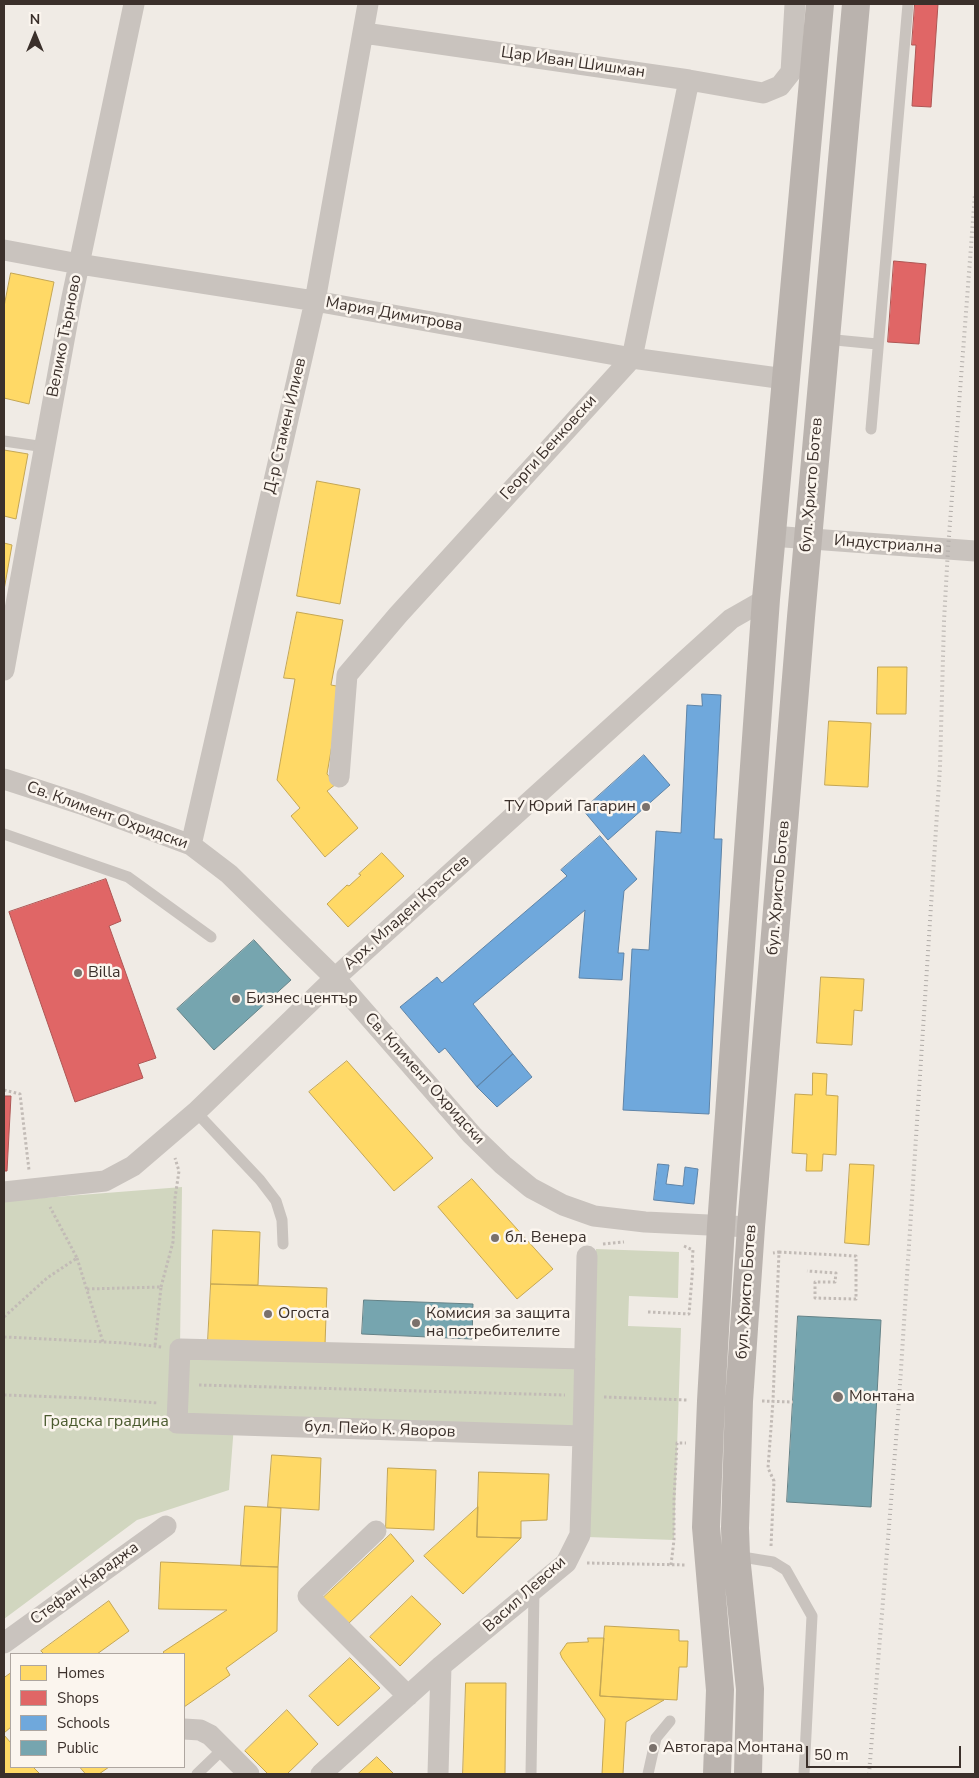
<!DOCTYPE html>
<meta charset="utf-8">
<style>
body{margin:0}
#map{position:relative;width:979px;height:1778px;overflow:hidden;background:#f0ebe5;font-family:"Nunito Sans",sans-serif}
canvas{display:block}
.frame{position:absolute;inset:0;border:5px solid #3b302b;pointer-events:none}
.legend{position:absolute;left:10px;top:1653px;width:175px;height:115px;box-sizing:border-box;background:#fbf5ee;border:1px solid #aea6a0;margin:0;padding:6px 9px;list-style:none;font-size:15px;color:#3b302b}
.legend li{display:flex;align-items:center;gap:10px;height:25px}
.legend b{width:25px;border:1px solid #aea6a0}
.north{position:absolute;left:10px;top:10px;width:50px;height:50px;-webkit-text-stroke:4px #fbf5ee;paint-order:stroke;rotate:0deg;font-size:14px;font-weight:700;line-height:20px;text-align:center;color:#3b302b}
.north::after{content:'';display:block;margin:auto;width:18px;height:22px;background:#3b302b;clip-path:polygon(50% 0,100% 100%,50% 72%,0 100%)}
.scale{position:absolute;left:806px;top:1746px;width:155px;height:22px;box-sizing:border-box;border:2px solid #3b302b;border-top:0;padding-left:6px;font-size:15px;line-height:18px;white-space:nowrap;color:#3b302b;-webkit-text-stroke:4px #fbf5ee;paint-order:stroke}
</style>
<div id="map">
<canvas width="979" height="1778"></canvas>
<div class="frame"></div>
<ul class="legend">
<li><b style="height:14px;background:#ffd966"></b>Homes</li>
<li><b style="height:14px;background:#e06666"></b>Shops</li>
<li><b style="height:14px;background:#6fa8dc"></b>Schools</li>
<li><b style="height:14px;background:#76a5af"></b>Public</li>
</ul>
<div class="north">N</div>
<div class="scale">50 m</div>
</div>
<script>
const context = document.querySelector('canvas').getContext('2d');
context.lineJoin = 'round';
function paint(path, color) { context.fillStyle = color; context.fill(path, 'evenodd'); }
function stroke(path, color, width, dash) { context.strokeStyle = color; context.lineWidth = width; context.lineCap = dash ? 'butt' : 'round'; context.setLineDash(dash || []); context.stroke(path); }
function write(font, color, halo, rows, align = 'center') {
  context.font = font + ' "Nunito Sans",sans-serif'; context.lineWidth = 5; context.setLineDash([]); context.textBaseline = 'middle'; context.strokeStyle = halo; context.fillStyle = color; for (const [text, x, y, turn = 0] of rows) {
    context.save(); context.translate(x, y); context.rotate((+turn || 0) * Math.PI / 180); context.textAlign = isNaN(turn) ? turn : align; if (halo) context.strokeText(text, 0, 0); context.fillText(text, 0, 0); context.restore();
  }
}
const green = new Path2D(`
 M182 1187 180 1349 578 1366 576 1429 234 1425 229 1490 137 1520 4 1619V1201Z
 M596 1249 679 1252 678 1298 629 1296 628 1326 681 1328 674 1540 587 1537Z`);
const homes = new Path2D(`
 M11 273 54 282 29 404 4 398V307Z
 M4 450 28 454 16 519 4 516Z
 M317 481 360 489 340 604 297 596Z
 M4 543 12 545 4 590Z
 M297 612 343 620 331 685 342 687 327 774 336 784 327 791 358 828 325 857 291 816 300 808 277 780 295 679 284 678Z
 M878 667H907L906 714H877Z
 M829 721 871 723 868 787 825 785Z
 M382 853 404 876 348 927 327 904 347 885 349 886 361 875 359 874Z
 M821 977 864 979 862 1011 854 1010 852 1045 817 1043Z
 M347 1061 433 1158 394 1191 309 1092Z
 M813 1073 827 1074 826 1095 838 1096 836 1155 823 1154 822 1171H806L807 1154 792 1153 795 1094 812 1095Z
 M850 1164 874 1165 869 1245 845 1243Z
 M472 1179 553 1269 517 1299 438 1207Z
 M213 1230 260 1232 258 1285 211 1284Z
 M211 1284 327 1288 325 1345 208 1341Z
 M272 1455 321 1458 319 1510 268 1507Z
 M388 1468 436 1470 434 1530 386 1528Z
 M479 1472 549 1474 547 1520 521 1521V1538L477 1537Z
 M245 1506 281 1508 278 1567 241 1566Z
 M478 1507 477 1537 521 1538 463 1594 424 1556Z
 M391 1534 414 1561 348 1624 323 1598Z
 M161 1562 278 1567 277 1631 226 1668 230 1675 184 1707V1654H165L163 1652 227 1610 159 1609Z
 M412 1596 441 1624 400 1666 370 1637Z
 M109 1601 129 1631 97 1654H44L41 1651Z
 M605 1626 679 1630V1641H688L687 1667H679L677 1700 600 1696Z
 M588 1638H604L600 1696 664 1700 626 1722 623 1774H602L605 1719 562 1658 560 1653 567 1643 588 1642Z
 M350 1658 380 1688 338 1726 309 1696Z
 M11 1673V1727L4 1733V1678Z
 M466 1683H506L505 1774H463Z
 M287 1710 318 1744 287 1774H268L245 1751Z
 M4 1735 11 1743V1767H33L40 1774H4Z
 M377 1757 394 1774H358Z
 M80 1767H109L99 1774H86Z`);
const shops = new Path2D(`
 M915 4H938L931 107 912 106 916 45H912Z
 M894 261 926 264 919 344 888 342Z
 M106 879 121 921 109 926 156 1058 138 1064 143 1078 75 1102 9 912Z
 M4 1096H11L7 1171H4Z`);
const schools = new Path2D(`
 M702 694 721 695 714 839H722L709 1114 623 1110 632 949 649 950 656 831 681 833 687 705 702 706Z
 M644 755 670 785 608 840 583 810Z
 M600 836 637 879 624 891 618 953H624L622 980 579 978 585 910 473 1004 513 1054 477 1087 445 1048 439 1053 400 1007 437 977 442 983 567 876 561 870Z
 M513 1054 532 1077 497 1107 477 1087Z
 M658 1164 669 1165 666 1184 683 1186 685 1167 698 1169 694 1204 654 1200Z`);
const public = new Path2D(`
 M254 940 291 980 214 1050 177 1009Z
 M364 1300 473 1304 472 1339 362 1334Z
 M798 1316 881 1320 871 1507 787 1502Z`);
const path = new Path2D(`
 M4 1090 20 1094 29 1170
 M603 1244 624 1242
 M684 1246 693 1250 692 1265
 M779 1252 856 1256V1299L815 1298V1282H835L836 1273 807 1271
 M77 1258 103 1342
 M161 1287 173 1242 175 1198 179 1171 175 1158
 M87 1289 161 1287 155 1346
 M648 1312 689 1314 693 1265
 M4 1317 47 1278 77 1258 50 1207
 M4 1337 125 1343 162 1347
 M199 1385 565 1395
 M4 1395 87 1398 158 1403
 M604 1397 687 1400
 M762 1401 793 1402
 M771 1546 774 1481 768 1468 773 1401 779 1252 773 1253
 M587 1563 686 1565
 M671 1565 674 1540V1500L677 1443H686`);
const lane = new Path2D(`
 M825 339 877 344
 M871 429 908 4
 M4 441 45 447
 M4 834 128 877 211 937
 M196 1112 260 1180 276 1201 282 1220 283 1244
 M736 1556 773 1562 786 1570 812 1616 804 1774
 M197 1774 223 1749
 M531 1774 534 1590
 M648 1774 656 1738 670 1721`);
const street = new Path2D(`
 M364 33 689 80 763 93 780 86 791 72 795 4
 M4 250 79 264 315 301 632 358 785 379
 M771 536 975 551
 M4 670 71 302 134 4
 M339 777 347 675 398 615 632 358 689 80
 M4 779 81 804 191 845 229 874 335 978 472 1135 503 1165 531 1188 563 1205 594 1216 645 1222 751 1227
 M191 845 315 301 368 4
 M4 1192 105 1181 133 1166 196 1112 335 978 731 619 766 599
 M583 1436 177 1423 180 1349 585 1359
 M376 1531 308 1596 408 1696
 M4 1643 166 1526
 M184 1729 200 1730 210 1735 249 1774
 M321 1774 441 1666 566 1563 580 1535 583 1436 587 1256
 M438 1774 441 1666`);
const secondary = new Path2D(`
 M717 1774 720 1690 706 1527 711 1401 721 1226 766 599 820 4
 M748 1774 750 1689 736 1556 735 1528 739 1401 751 1227 801 617 856 4`);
const rail = new Path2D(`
 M869 1774 898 1415 940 767 944 621 948 549 975 194`);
const markers = [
 [646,807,5,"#7a716c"],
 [78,973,5,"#7a716c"],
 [236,999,5,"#7a716c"],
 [495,1238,5,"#7a716c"],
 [268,1314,5,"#7a716c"],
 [416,1323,5,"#7a716c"],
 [838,1397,6,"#7a716c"],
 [653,1748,5,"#7a716c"]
];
const streetNames = [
 ["Цар Иван Шишман",573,63,8],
 ["Мария Димитрова",394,315,10],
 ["Велико Търново",65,336,-79],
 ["Д-р Стамен Илиев",286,426,-77],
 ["Георги Бенковски",549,448,-48],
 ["бул. Христо Ботев",812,485,-85],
 ["Индустриална",888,545,4],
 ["Св. Климент Охридски",107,816,20],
 ["бул. Христо Ботев",779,888,-85],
 ["Арх. Младен Кръстев",407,913,-42],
 ["Св. Климент Охридски",424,1079,48],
 ["бул. Христо Ботев",747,1292,-86],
 ["бул. Пейо К. Яворов",380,1430,2],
 ["Стефан Караджа",85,1584,-36],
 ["Васил Левски",525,1595,-42]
];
const poiNames = [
 ["ТУ Юрий Гагарин",636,807,"right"],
 ["Billa",88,973],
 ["Бизнес център",246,999],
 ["бл. Венера",505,1238],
 ["Огоста",278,1314],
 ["Комисия за защита",426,1314],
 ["на потребителите",426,1332],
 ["Монтана",849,1397],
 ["Автогара Монтана",663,1748]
];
const parkNames = [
 ["Градска градина",106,1422]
];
paint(green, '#d1d6bf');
paint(homes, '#ffd966');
stroke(homes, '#c4a654', 1);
paint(shops, '#e06666');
stroke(shops, '#ae5654', 1);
paint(schools, '#6fa8dc');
stroke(schools, '#5f84a7', 1);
paint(public, '#76a5af');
stroke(public, '#648287', 1);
stroke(path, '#c2bbb6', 3, [2.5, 2.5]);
stroke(lane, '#c9c3be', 11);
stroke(street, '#c9c3be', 21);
stroke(secondary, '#bab3ae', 28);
stroke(rail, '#b1aca8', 4, [1, 4]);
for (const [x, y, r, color] of markers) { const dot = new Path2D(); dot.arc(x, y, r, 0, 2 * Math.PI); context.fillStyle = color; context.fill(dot); stroke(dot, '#fbf5ee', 2); }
write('16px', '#3b302b', '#fbf5ee', streetNames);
write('16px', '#3b302b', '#fbf5ee', poiNames, 'left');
write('16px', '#4a5a2e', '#fbf5ee', parkNames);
</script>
